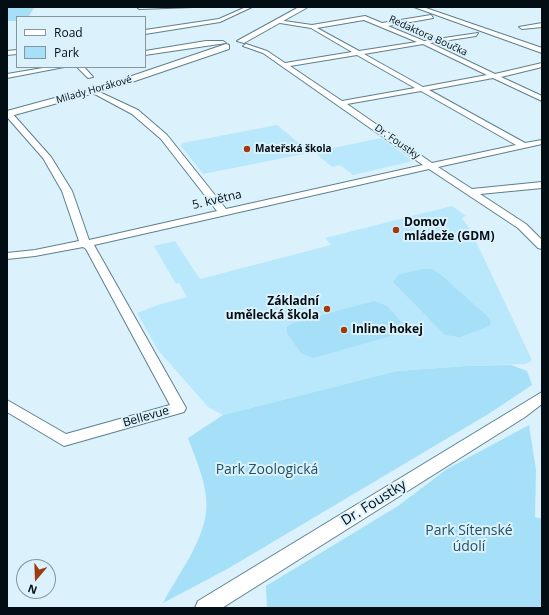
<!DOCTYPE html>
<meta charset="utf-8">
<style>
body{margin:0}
#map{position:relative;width:549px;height:615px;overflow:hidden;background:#dbf1fb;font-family:"Open Sans",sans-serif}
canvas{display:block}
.frame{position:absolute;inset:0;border:8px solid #030e14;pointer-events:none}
.legend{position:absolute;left:16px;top:16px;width:130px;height:52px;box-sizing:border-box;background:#dbf1fb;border:1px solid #85969f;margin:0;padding:5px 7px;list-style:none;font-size:12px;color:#030e14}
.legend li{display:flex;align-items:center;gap:8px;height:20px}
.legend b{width:20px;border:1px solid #85969f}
.north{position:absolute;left:16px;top:559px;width:40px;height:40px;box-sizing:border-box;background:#dbf1fb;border:1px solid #85969f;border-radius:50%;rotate:199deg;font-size:11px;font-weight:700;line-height:16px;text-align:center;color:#030e14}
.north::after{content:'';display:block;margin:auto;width:14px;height:18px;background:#a03a11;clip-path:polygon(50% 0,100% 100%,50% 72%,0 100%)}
</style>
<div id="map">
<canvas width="549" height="615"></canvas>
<div class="frame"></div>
<ul class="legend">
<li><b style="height:5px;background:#fff"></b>Road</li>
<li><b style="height:11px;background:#a5e0f8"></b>Park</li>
</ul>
<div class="north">N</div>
</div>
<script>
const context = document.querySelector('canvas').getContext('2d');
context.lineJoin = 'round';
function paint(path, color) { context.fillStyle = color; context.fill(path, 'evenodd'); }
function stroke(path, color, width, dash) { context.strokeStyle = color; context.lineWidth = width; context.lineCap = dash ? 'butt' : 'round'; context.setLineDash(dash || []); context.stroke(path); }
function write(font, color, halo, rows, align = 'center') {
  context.font = font + ' "Open Sans",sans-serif'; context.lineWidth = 4; context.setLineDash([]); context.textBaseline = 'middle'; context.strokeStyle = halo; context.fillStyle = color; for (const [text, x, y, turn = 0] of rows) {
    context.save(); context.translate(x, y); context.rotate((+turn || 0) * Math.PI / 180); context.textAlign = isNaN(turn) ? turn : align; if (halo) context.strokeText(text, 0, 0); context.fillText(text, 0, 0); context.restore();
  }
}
const built = new Path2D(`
 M277 125 300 144 304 143 314 152 381 138 413 161 353 175 340 165 332 167 314 152 203 174 181 146 183 143Z
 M452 206 466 216 462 218 471 231 532 360 526 364 466 366 397 371 223 415 208 407 158 350 137 313 158 305 187 297 179 283 176 284 154 246 175 241 200 279 331 245 325 238Z`);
const green = new Path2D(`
 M7 7H35L28 17H17V21H7Z
 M422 269H432L440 274 487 316 491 322 490 326 460 337 445 335 393 282 398 275Z
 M374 301 387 306 403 324V330L395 335 313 358 301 353 287 333V327L293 323Z
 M511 365 527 371 532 385 490 413 229 568 163 603C179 572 211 533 206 497 204 477 195 457 188 438L223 415 397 371 466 366Z
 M529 425 536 470 535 517 542 519V608H267L266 586 398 506 447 469Z`);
const minor = new Path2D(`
 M137 7H193L139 9Z
 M246 7H252L220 22 145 34V30L219 19Z
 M431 15 433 18 388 26 424 41 478 33 476 36 430 43 495 74 542 63V67L501 77 542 96V101L493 78 429 90 525 143 542 140V144L438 167 472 189 542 182V188L480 194 526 224 542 240V249L538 248 518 228 429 169 94 245 186 408 184 412 64 446 7 412V400L66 434 170 405 86 249 83 247 35 256 7 259V253L35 250 79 241 62 191 43 158 7 117V112H11L51 157 72 191 89 240 217 211 161 139 132 114 91 92V90L93 89 138 110 167 135 226 209 423 165 263 53 243 46 246 44 267 51 285 63 352 52 311 28 274 22 277 20 312 25 365 16 382 23ZM364 20 417 42 359 51 317 28ZM423 44 487 75 423 87 364 54ZM357 55 415 88 342 101 290 66ZM421 91 516 145 432 163 347 104Z
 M542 23V27L522 29 519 27Z
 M206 41H223L226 43 145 55V51Z
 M17 50V54L7 55V51Z
 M49 67H64L7 78V74Z
 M77 67H84L93 77 88 78Z
 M542 392V404L525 417 222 608H195L198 601Z`);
const tertiary = new Path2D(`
 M414 7H423L542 48V53Z`);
const secondary = new Path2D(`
 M299 7H308L244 43 237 41Z
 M226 44 229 45V49L123 85 7 117V111L117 81Z`);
const markers = [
 [247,149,4,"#a03a11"],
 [396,230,4,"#a03a11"],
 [327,309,4,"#a03a11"],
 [344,330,4,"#a03a11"]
];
const farStreetnames = [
 ["Redaktora Boučka",428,36,24],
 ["Milady Horákové",94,90,-16],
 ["Dr. Foustky",397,142,35]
];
const farPoinames = [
 ["Mateřská škola",255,149]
];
const streetNames = [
 ["5. května",217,200,-13],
 ["Bellevue",146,417,-16]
];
const poiNames = [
 ["Domov",404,223],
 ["mládeže (GDM)",404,237],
 ["Základní",319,302,"right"],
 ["umělecká škola",319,316,"right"],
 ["Inline hokej",352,330]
];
const nearParknames = [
 ["Park Zoologická",267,470],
 ["Park Sítenské",469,531],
 ["údolí",469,547]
];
const nearStreetnames = [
 ["Dr. Foustky",374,503,-32]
];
paint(built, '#b9e8fc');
paint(green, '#a5e0f8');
stroke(minor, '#5d808e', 2);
stroke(tertiary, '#5d808e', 2);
stroke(secondary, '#5d808e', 2);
paint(minor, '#fff');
paint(tertiary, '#fff');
paint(secondary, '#fff');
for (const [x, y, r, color] of markers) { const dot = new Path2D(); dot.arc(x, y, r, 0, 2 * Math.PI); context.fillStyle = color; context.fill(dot); stroke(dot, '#dbf1fb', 1.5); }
write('10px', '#030e14', '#dbf1fb', farStreetnames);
write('bold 10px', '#030e14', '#dbf1fb', farPoinames, 'left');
write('12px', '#030e14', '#dbf1fb', streetNames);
write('bold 12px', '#030e14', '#dbf1fb', poiNames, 'left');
write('14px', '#225365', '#dbf1fb', nearParknames);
write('14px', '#030e14', '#dbf1fb', nearStreetnames);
</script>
